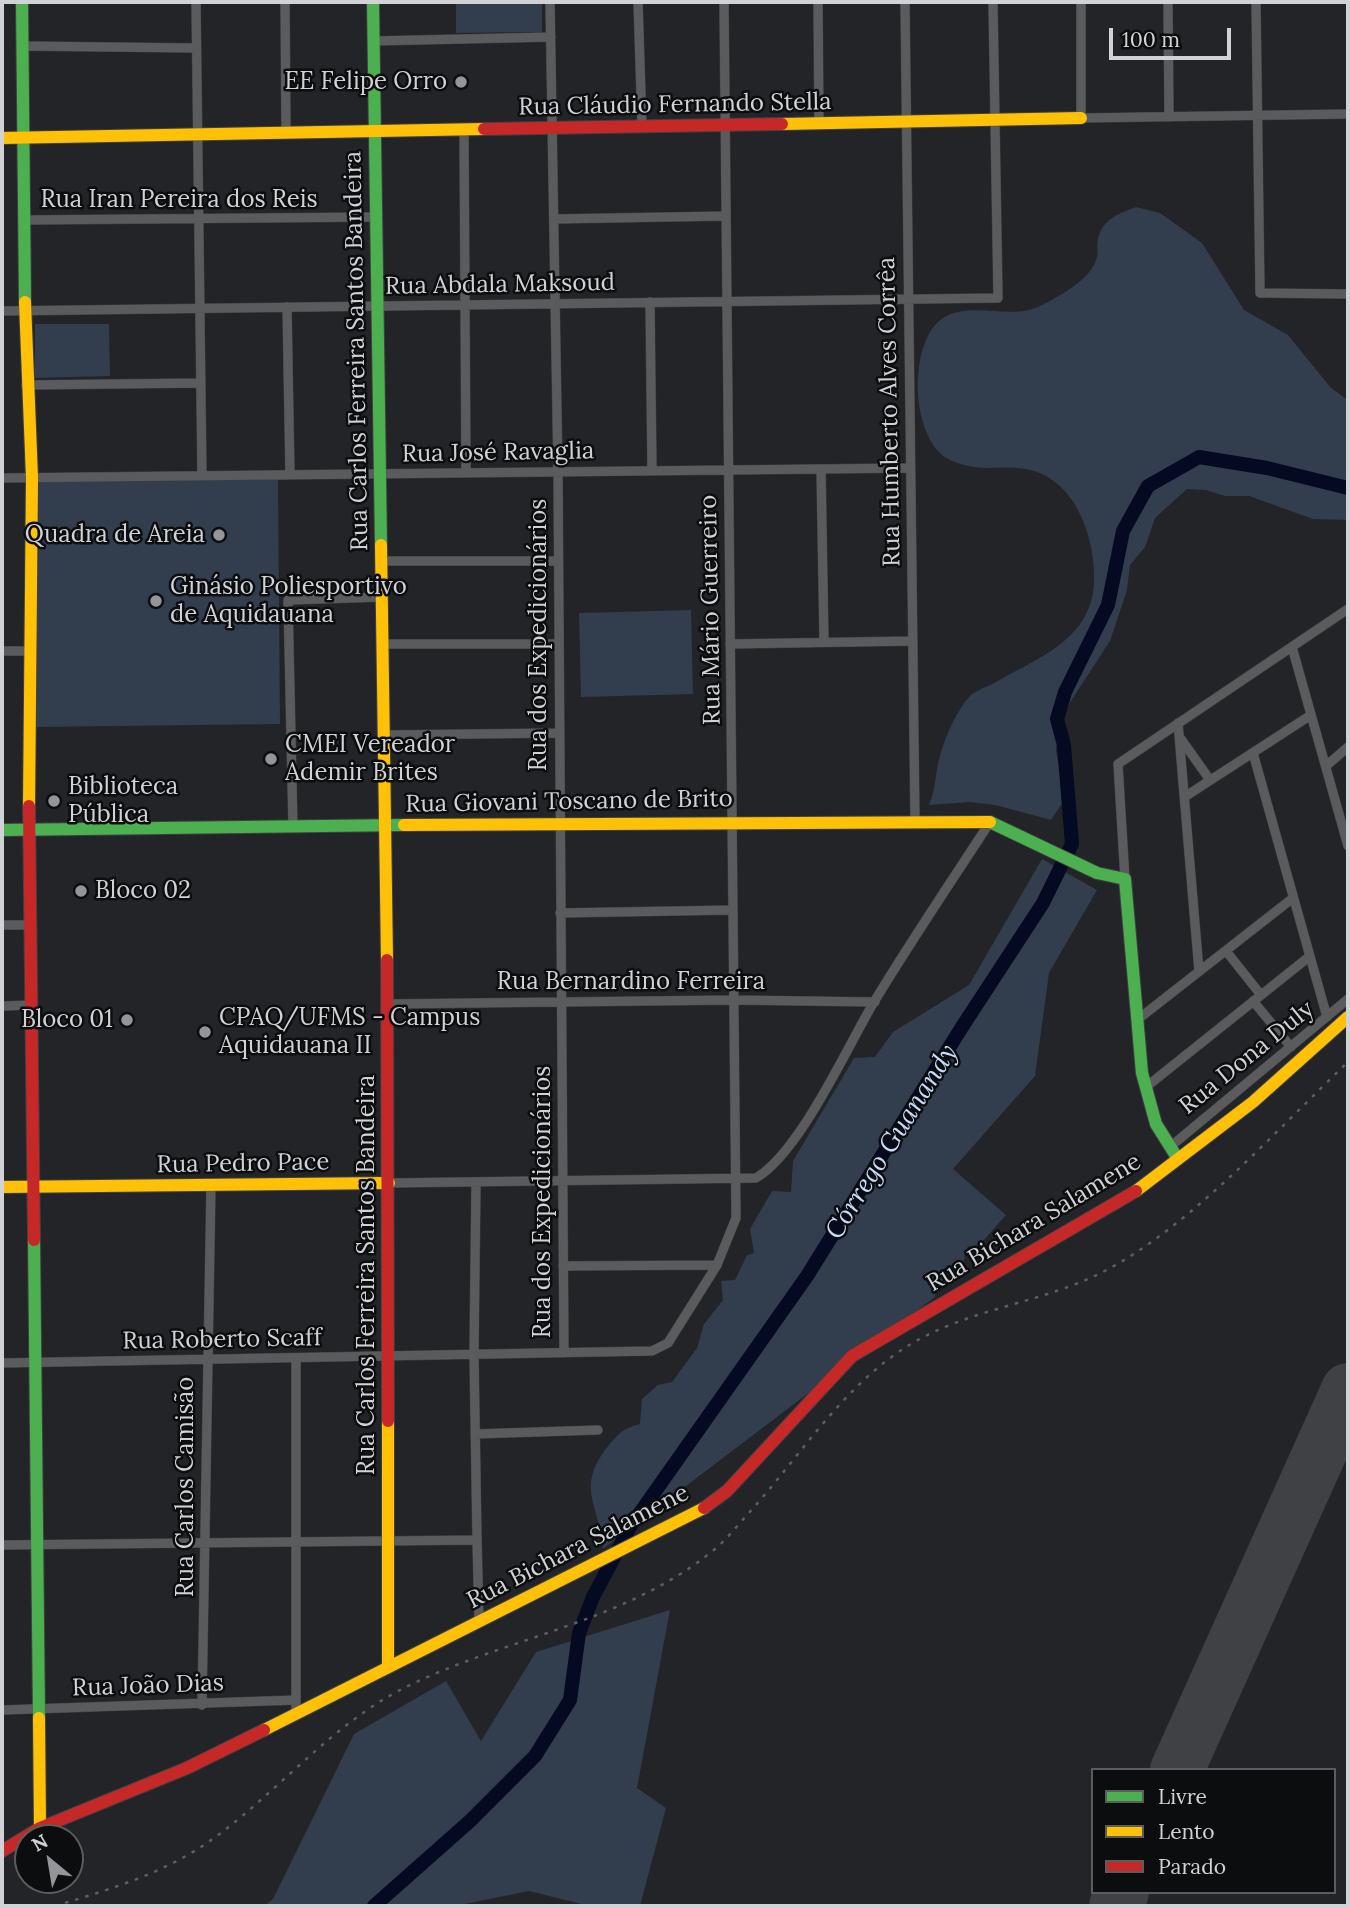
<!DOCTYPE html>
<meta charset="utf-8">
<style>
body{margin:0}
#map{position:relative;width:1350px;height:1908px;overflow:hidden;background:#222427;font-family:Lora,serif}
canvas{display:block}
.frame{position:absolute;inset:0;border:4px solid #d0d2d5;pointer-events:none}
.legend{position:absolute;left:1091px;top:1768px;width:245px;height:126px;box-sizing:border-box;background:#0c0d0f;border:2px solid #5a5c5e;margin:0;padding:9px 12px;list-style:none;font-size:21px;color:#d0d2d5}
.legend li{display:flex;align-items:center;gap:14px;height:35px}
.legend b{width:35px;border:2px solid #5a5c5e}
.north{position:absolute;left:14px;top:1824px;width:70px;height:70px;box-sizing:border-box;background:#0c0d0f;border:2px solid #5a5c5e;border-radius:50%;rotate:330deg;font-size:19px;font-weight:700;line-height:28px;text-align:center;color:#d0d2d5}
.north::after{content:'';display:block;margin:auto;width:24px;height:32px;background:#939598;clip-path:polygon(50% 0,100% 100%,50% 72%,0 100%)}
.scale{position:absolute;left:1109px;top:28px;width:122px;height:32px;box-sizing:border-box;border:4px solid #d0d2d5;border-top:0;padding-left:9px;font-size:21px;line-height:24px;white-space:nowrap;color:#d0d2d5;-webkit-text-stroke:5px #0c0d0f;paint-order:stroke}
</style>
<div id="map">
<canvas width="1350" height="1908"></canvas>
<div class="frame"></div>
<ul class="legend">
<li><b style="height:9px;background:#4caf50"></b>Livre</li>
<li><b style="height:9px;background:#ffc107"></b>Lento</li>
<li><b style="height:9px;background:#c62828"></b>Parado</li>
</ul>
<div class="north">N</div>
<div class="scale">100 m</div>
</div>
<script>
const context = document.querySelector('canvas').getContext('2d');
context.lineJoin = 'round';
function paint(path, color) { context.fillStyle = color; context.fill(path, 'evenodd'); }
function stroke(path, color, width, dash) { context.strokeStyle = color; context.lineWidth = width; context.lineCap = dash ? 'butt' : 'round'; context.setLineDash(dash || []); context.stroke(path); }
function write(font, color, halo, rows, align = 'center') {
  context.font = font + ' Lora,serif'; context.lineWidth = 5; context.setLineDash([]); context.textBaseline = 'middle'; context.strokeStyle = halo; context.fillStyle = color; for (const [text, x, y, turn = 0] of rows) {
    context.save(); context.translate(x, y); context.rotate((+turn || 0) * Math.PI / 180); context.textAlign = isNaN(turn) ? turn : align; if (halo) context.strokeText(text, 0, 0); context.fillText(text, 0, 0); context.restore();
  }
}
const green = new Path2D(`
 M456 2H542V32L456 33Z
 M1136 207 1160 213 1202 243 1244 310 1288 335 1331 388 1348 400V520L1313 519 1249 496H1225L1206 490 1187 489 1155 518 1145 547 1130 565 1127 590 1110 641 1069 704 1059 726 1056 751 1065 799 1051 820 995 805 970 802 929 805C935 791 935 779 938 764 943 741 954 715 969 697 975 690 988 687 996 682 1040 657 1091 639 1094 583 1096 535 1073 471 1017 468 993 467 973 471 950 460 911 441 908 350 938 322 965 297 1009 322 1040 306 1058 297 1090 280 1096 260 1099 253 1096 245 1098 239 1102 219 1120 213 1136 207Z
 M35 324H109L110 376 35 378Z
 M32 478 278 479 280 724 34 727Z
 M691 610 693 694 581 697 579 613Z
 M1042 859 1097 890 1049 973 1035 1076 953 1169 1006 1215 977 1248 968 1246 963 1263 935 1287V1297L603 1549C600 1504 574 1487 609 1445 619 1433 624 1428 640 1424L642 1399 658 1385 672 1382 697 1348 704 1324 723 1300 721 1281 735 1280 747 1255 754 1253 750 1229 772 1191 791 1192 793 1161 854 1058 875 1057 893 1032 969 985Z
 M670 1610 637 1788 666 1808 640 1906H589L529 1891 455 1906H264L273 1899 354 1734 446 1681 481 1741 536 1652Z`);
const river = new Path2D(`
 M374 1906 470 1821 535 1756 570 1700 579 1633 593 1597 630 1527 807 1276 962 1027 1043 903 1072 844 1064 745 1057 719 1065 692 1108 605 1123 531 1148 486 1199 457 1267 468 1348 488`);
const runway = new Path2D(`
 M1177 1770 1348 1390
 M1116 1906 1122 1892`);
const street = new Path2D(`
 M196 2 202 476
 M285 2 286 132
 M550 2 558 472 564 1353
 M638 2 642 126
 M818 2 819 123
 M905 2 915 821
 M1081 2V118L1348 114
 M1168 2 1169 117
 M1256 2 1260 293 1348 294
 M373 41 551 37
 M23 46 196 48
 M464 129 466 473
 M554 219 726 216
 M25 220 376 217
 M650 302 652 471
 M287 307 290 475
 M2 311 998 298 993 2
 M26 385 201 383
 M821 469 824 642
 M2 478 910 468
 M381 561H558
 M382 644H559
 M730 644 913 641
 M1292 647 1348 846
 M2 651H30
 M1178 723 1199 971
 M384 735 559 733
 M1181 739 1210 780
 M1253 753 1327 1017
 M1326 766 1348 747
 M1186 796 1311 715
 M293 827 288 600 382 597
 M1125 879 1118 764 1348 609
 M560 913 733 910
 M2 925H31
 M1226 951 1261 995
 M1253 1001 1291 1047
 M388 1004 734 1000 875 1002
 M2 1006 32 1005
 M1137 1020 1293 898
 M1146 1087 1310 956
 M1170 1147 1348 999
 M389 1183 756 1178C800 1152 846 1049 874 1002 911 941 951 882 990 822
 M563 1266 717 1265 736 1218 724 2
 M2 1363 652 1351 668 1343 717 1265
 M475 1434 598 1430
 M477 1540 479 1621
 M2 1545 477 1540 474 1354 476 1182
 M202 1705 211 1185
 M2 1710 296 1700
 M296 1713V1358`);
const fast = new Path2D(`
 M22 2 25 302
 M373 2 381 545
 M990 822 1097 873 1125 879 1142 1073 1156 1124 1178 1159
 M2 830 404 825
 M34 1240 39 1718`);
const slow = new Path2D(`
 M782 124 1081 118
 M2 138 484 129
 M25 302 32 478 29 806
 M381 545 387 960
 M404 825 990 822
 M2 1187 389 1183
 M1136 1191 1253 1102 1348 1017
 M388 1421V1666
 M39 1718 40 1828
 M264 1730 704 1508`);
const jam = new Path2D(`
 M484 129 782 124
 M29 806 34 1240
 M387 960 388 1421
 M704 1508 727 1491 852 1356 1136 1191
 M2 1851 40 1828 187 1768 264 1730`);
const rail = new Path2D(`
 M55 1906C111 1889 166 1873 214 1838 279 1791 333 1723 406 1687 507 1637 627 1622 715 1549 727 1539 737 1526 747 1515 799 1458 844 1384 911 1344 966 1311 1031 1304 1088 1279 1181 1238 1274 1132 1348 1062`);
const markers = [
 [461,82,7,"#939598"],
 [219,535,7,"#939598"],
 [156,601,7,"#939598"],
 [271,759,7,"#939598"],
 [54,801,7,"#939598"],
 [81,891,7,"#939598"],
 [127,1020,7,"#939598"],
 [205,1032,7,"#939598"]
];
const poiNames = [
 ["EE Felipe Orro",447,82,"right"],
 ["Quadra de Areia",205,535,"right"],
 ["Ginásio Poliesportivo",170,587],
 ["de Aquidauana",170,615],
 ["CMEI Vereador",285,745],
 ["Ademir Brites",285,773],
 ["Biblioteca",68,787],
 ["Pública",68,815],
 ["Bloco 02",95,891],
 ["CPAQ/UFMS - Campus",219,1018],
 ["Aquidauana II",219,1046],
 ["Bloco 01",113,1020,"right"]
];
const streetNames = [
 ["Rua Cláudio Fernando Stella",675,105,-1],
 ["Rua Iran Pereira dos Reis",179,200],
 ["Rua Abdala Maksoud",500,285,-1],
 ["Rua Carlos Ferreira Santos Bandeira",357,351,-91],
 ["Rua Humberto Alves Corrêa",890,412,-91],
 ["Rua José Ravaglia",498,453,-1],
 ["Rua Mário Guerreiro",711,610,-91],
 ["Rua dos Expedicionários",539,635,-90],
 ["Rua Giovani Toscano de Brito",569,802,-1],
 ["Rua Bernardino Ferreira",631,982],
 ["Rua Dona Duly",1247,1058,-39],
 ["Rua Pedro Pace",243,1164,-1],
 ["Rua dos Expedicionários",543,1202,-90],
 ["Rua Bichara Salamene",1034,1223,-31],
 ["Rua Carlos Ferreira Santos Bandeira",367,1275,-90],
 ["Rua Roberto Scaff",222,1340,-1],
 ["Rua Carlos Camisão",186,1487,-90],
 ["Rua Bichara Salamene",578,1547,-27],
 ["Rua João Dias",148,1686,-2]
];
const waterNames = [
 ["Córrego Guanandy",892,1142,-58]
];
paint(green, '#323d4e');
stroke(river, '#030a22', 14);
stroke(runway, '#404144', 54);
stroke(street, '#3f4043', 10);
stroke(fast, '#3f4043', 14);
stroke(slow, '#3f4043', 14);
stroke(jam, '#3f4043', 14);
stroke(street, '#5a5b5d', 9);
stroke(fast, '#4caf50', 12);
stroke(slow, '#ffc107', 12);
stroke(jam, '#c62828', 12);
stroke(rail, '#5d5e60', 2.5, [3.5, 7]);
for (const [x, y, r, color] of markers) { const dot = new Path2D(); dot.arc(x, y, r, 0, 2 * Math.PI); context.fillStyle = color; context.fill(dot); stroke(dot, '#0c0d0f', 2.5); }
write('24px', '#d0d2d5', '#0c0d0f', poiNames, 'left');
write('24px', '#d0d2d5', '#0c0d0f', streetNames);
write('italic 26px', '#c5dcff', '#0c0d0f', waterNames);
</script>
